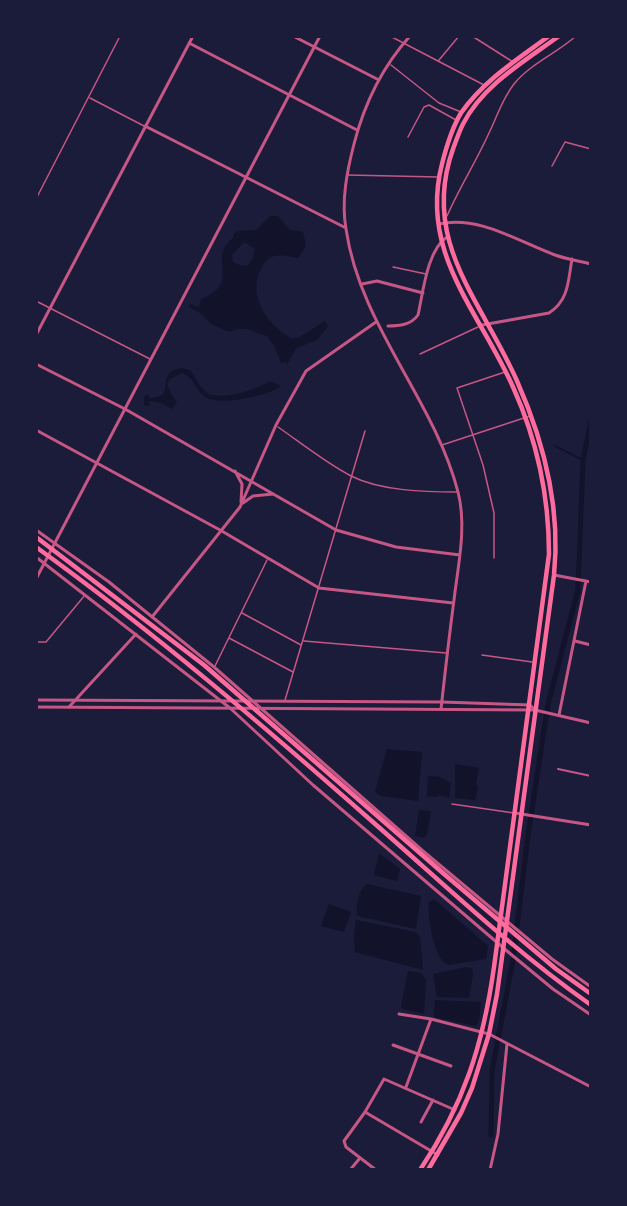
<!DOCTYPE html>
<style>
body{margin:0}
#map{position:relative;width:627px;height:1206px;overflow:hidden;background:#1b1b3a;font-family:"Nunito Sans",sans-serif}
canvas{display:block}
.frame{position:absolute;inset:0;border:38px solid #1b1b3a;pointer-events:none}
</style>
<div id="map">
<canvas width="627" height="1206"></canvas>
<div class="frame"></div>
</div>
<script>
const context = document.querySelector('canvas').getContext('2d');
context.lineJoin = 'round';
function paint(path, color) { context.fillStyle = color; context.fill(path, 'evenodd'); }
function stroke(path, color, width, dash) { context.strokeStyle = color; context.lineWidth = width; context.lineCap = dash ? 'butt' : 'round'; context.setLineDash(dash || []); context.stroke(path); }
const water = new Path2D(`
 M270 216H278L290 230 303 232 306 246 298 258C290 257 282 254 275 256 268 257 264 263 261 269 246 295 269 328 293 339L300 337 325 321 328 326 317 340 296 348 287 365 286 362 281 363 275 347 267 336 247 329H237L229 332 211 324 200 313 189 307 190 304 199 307 201 299C244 282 205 260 233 238L234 234 237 231 256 230ZM244 242 255 249 253 258 248 265 242 266 233 262 232 255Z
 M181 368 190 370C196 377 199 388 207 393 221 401 257 390 270 381L281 386C269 396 217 407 204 396 194 388 195 378 182 373L170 379 167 384 171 394 177 402 172 409 161 403 150 401 148 402 151 406 144 405V397L147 394 149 396V399L163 395C168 382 163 371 181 368Z
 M387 749 422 752 418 801 381 796 375 792Z
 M455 764 479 768 476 784 478 788 475 800 455 798Z
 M428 776 440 777 451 783 449 798 440 795 436 797 427 796Z
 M419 810 431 811 427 835 423 838 415 836Z
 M379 853 400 869 397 881 374 875Z
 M367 884 421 896 416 929 357 916C356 905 358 890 367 884Z
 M434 899 488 946 486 959 448 965C434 960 427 915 429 902Z
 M329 904 351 912 344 932 321 926Z
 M356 920 416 932 420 937 423 970 355 952 354 936Z
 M467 967 472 969 473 974 469 998 437 997 433 974Z
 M408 971 421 973 426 980 424 1014 402 1009 401 1006Z
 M435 1000 481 1002 479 1020 476 1026 434 1017Z`);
const stream = new Path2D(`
 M555 446 583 460`);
const canal = new Path2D(`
 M517 926 528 835 548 704 578 590 583 460 591 421
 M514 953 516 933
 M491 1135 492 1071 513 960`);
const service = new Path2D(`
 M390 36 484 85
 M472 36 513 62
 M439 60 459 36
 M391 65 439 103 461 112
 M90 98 144 126
 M408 137 424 107 429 105 456 120
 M552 166 565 142 591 149
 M347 175 438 177
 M36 199 120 36
 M447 216C459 188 476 162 489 133 497 117 502 99 514 84 530 64 557 53 576 36
 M393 267 426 274
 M36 301 150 359
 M420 354 478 327
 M278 427C301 443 326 463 351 476 381 491 425 492 457 492
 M442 445 530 416
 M494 558V513L483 465 457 388 505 372
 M242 613 301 645
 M229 638 293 672
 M304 641 446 653
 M36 642H46L85 595
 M482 655 532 662
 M215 666 267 560
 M285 700 365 431
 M452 804 514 813`);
const pedestrian = new Path2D(`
 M558 769 591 776`);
const minor = new Path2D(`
 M293 36 379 80
 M410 36C383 66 364 105 354 144 347 171 341 201 346 229 360 326 434 399 458 492 467 527 458 565 454 600 449 637 445 673 441 709
 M189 43 357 130
 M145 126 344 227
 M439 224C479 215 519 242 555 255 566 259 579 261 591 264
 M362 284 377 281 423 293
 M482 325 549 313C569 300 568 281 572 259
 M388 326C399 326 411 325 418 315 423 293 427 250 447 237
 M36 335 193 36
 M36 364 125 409 336 530 396 547 460 555
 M36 430 220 530 319 588 453 603
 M235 471 242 484 241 502
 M243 503 253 496 273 494
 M36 530 109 582 214 667 423 851 552 959 591 987
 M36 557 230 708 313 785 507 951 553 989 591 1015
 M554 575 591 582
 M36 579 320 36
 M152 617 240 507 276 425 306 371 376 322
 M575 641 591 645
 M69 707 136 634
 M535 710 591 723
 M559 715 586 581
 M515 813 591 825
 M399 1014 431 1019 489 1034 591 1087
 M393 1045 451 1066
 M406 1087 431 1019
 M365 1112 438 1155
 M421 1122 433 1100
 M350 1170 360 1158
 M376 1170 346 1147 344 1141 365 1112 384 1079 455 1110
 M490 1170 498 1134 507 1044`);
const tertiary = new Path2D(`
 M36 700 442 702 530 705 535 710
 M36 707 535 710`);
const primary = new Path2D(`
 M420 1170C464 1104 483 1045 494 967L549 554C549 496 537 440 513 387 479 311 419 253 442 164 446 148 452 128 461 113 484 80 518 59 549 36
 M428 1170 461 1113 472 1088 489 1034 497 994 554 575C561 508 544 442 517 381 482 301 420 242 453 149 456 141 459 132 463 124 483 85 525 61 559 36`);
const trunk = new Path2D(`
 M36 537 204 665 444 874 556 969 591 994
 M36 547C154 632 265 727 374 823 445 885 514 951 591 1005`);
paint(water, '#12122b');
stroke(stream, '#12122b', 1.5);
stroke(canal, '#12122b', 5);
stroke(service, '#c65784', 1.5);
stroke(pedestrian, '#c65784', 2);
stroke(minor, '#c65784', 3);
stroke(tertiary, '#c65784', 3);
stroke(primary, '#ff6b9d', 4.5);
stroke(trunk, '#ff6b9d', 4.5);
</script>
